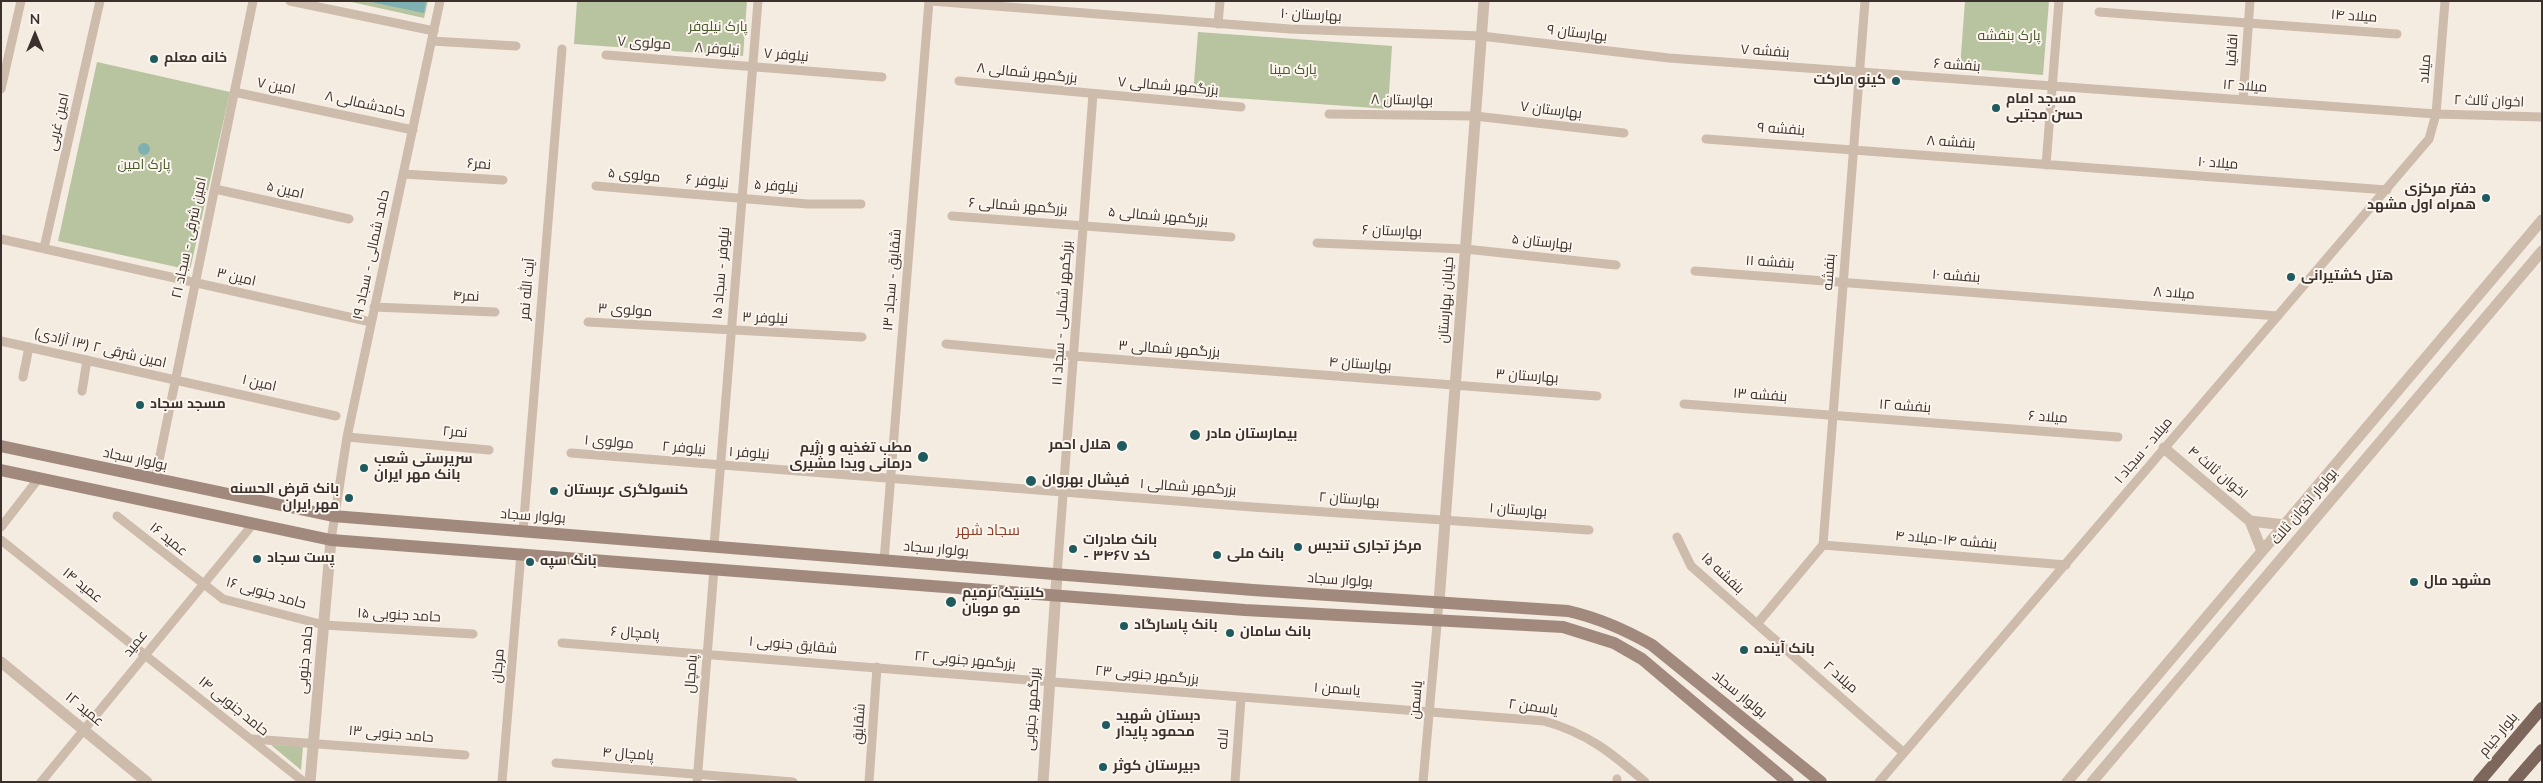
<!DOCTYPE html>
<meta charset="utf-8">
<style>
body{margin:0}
#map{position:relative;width:2543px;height:783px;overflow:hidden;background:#f4ebe1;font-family:"Nunito Sans",sans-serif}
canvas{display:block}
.frame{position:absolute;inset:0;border:2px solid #3b302b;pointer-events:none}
.north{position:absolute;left:10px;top:10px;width:50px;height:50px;-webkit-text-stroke:4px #fbf5ee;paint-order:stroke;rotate:0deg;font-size:14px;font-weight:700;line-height:20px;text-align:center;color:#3b302b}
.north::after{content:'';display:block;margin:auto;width:18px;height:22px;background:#3b302b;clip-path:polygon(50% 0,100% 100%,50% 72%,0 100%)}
</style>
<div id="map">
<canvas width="2543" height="783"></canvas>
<div class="frame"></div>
<div class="north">N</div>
</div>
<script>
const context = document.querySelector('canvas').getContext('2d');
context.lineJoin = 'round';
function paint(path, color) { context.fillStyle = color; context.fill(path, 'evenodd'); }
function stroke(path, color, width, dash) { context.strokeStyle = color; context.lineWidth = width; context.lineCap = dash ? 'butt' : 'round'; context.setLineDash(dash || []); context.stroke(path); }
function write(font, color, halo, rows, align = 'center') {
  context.font = font + ' "Nunito Sans",Cairo,sans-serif'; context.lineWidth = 4; context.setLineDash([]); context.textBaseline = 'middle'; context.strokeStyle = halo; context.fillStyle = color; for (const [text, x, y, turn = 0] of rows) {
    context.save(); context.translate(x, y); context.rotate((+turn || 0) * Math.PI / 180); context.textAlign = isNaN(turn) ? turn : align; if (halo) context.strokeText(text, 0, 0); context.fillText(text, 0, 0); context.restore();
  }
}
const green = new Path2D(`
 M347 1H428L424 18Z
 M577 1H747L743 56 574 44Z
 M1965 1H2049L2043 75 1960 68Z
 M1198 32 1392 46 1388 109 1193 95Z
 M97 62 230 92 190 270 58 241Z
 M271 745 303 746 301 770Z`);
const water = new Path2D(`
 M366 1H426L424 13Z
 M138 149a6 6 0 1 1 12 0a6 6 0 1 1-12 0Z`);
const minor = new Path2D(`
 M290 1 434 31
 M931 1 1290 29 1481 36 1669 58 2436 114 2542 117
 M2099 12 2397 34
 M1218 24 1220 1
 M432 41 516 46
 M606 55 882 77
 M959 81 1241 107
 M1 89 21 1
 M234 92 413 130
 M2243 100 2250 1
 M1329 114 1475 116 1624 133
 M1706 139 2387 190
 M2046 165 2059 1
 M403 174 503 180
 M596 186 808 204H861
 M215 189 349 219
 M952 216 1231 237
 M1 239 371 322
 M1317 243 1465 249 1616 265
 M44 248 100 1
 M1695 271 2278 316
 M374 307 495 312
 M588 322 862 337
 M1 341 336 416
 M946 344 1074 356 1597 396
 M23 377 29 347
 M82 391 87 360
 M1684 404 2118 437
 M347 437 489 450
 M571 453 1252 507 1589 530
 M155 480 253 1
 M117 516 223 599 324 625 473 634
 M1 527 39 478
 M523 531 562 49
 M1677 537 1691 566 1904 753
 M1 540 304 782
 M331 540 347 437 440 1
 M1823 545 1865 1
 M1823 545 2066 565
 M714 546 758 1
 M884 561 929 1
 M1057 575 1093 94
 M1757 624 1823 545
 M562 643 1544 721C1587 733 1612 753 1645 782
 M252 739 465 755
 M556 763 793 782
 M41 782 253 524
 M502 782 521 553
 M697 782 714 569
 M869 782 877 667
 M1235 782 1241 698
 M1423 782 1439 602
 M1617 782V779
 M1879 782 2429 139 2436 114 2445 1`);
const tertiary = new Path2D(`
 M2164 448 2250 521 2262 551
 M2250 521 2285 525
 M1439 602 1484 1
 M1 662 147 782
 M310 782 331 540
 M1043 782 1057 575
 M2067 782 2542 220
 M2092 782 2542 251`);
const secondary = new Path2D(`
 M1 446 333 516 1253 590 1568 611C1599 618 1624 629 1652 645L1821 782
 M1 470 331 540 1245 610 1563 627 1614 643 1642 659 1788 782`);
const primary = new Path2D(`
 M2479 782 2542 708
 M2514 782 2542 750`);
const markers = [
 [154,59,5,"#1f5a5e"],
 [1896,81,5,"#1f5a5e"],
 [1996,108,5,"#1f5a5e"],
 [2486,198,5,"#1f5a5e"],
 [2291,277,5,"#1f5a5e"],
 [140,405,5,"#1f5a5e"],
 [1195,435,6,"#1f5a5e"],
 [1122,446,6,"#1f5a5e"],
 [923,457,6,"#1f5a5e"],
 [364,468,5,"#1f5a5e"],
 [1031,481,6,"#1f5a5e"],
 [554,491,5,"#1f5a5e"],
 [349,498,5,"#1f5a5e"],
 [1298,547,5,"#1f5a5e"],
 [1073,549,5,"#1f5a5e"],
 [1217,555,5,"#1f5a5e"],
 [257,559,5,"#1f5a5e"],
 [530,562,5,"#1f5a5e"],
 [2414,582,5,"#1f5a5e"],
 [951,602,6,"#1f5a5e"],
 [1124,626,5,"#1f5a5e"],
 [1230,633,5,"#1f5a5e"],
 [1744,650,5,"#1f5a5e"],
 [1106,725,5,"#1f5a5e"],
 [1103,767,5,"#1f5a5e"]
];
const streetNames = [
 ["بهارستان ۱۰",1311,16,3],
 ["میلاد ۱۴",2354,17,4],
 ["بهارستان ۹",1577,34,7],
 ["مولوی ۷",644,44,4],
 ["نیلوفر ۸",717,50,4],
 ["اقاقیا",2233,50,-86],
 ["بنفشه ۷",1765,52,4],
 ["نیلوفر ۷",786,56,5],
 ["بنفشه ۶",1957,66,4],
 ["میلاد",2426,69,-86],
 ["بزرگمهر شمالی ۸",1027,74,6],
 ["امین ۷",276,87,11],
 ["بزرگمهر شمالی ۷",1168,87,5],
 ["میلاد ۱۲",2245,87,4],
 ["بهارستان ۸",1402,101,1],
 ["اخوان ثالث ۲",2489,102,2],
 ["حامدشمالی ۸",365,105,12],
 ["بهارستان ۷",1551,111,7],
 ["امین غربی",59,122,-77],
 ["بنفشه ۹",1781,130,4],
 ["بنفشه ۸",1951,143,4],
 ["میلاد ۱۰",2218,164,4],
 ["نمر۶",479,165,4],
 ["مولوی ۵",634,176,5],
 ["نیلوفر ۶",707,182,5],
 ["نیلوفر ۵",776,187,4],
 ["امین ۵",285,191,13],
 ["بزرگمهر شمالی ۶",1018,207,4],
 ["بزرگمهر شمالی ۵",1158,217,5],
 ["بهارستان ۶",1392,232,2],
 ["امین شرقی - سجاد ۲۱",190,238,-78],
 ["بهارستان ۵",1542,243,6],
 ["حامد شمالی - سجاد ۱۹",372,255,-78],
 ["بنفشه ۱۱",1770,263,4],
 ["بنفشه",1830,272,-86],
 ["نیلوفر - سجاد ۱۵",722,273,-85],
 ["بنفشه ۱۰",1956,277,4],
 ["امین ۳",236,278,13],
 ["شقایق - سجاد ۱۳",893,280,-85],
 ["آیت الله نمر",528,289,-85],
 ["میلاد ۸",2174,294,4],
 ["نمر۴",466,297,2],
 ["خیابان بهارستان",1447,300,-86],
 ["مولوی ۳",625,311,4],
 ["بزرگمهر شمالی - سجاد ۱۱",1063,313,-86],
 ["نیلوفر ۳",765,319,2],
 ["امین شرقی ۲ (۱۳ آزادی)",100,349,13],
 ["بزرگمهر شمالی ۳",1169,350,4],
 ["بهارستان ۴",1360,365,4],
 ["بهارستان ۳",1527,377,4],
 ["امین ۱",259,384,13],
 ["بنفشه ۱۳",1760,396,4],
 ["بنفشه ۱۲",1905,407,4],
 ["میلاد ۶",2048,418,4],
 ["نمر۲",455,433,5],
 ["مولوی ۱",609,443,5],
 ["نیلوفر ۲",684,449,5],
 ["میلاد - سجاد ۱",2144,451,-50],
 ["نیلوفر ۱",749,454,4],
 ["بولوار سجاد",135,460,12],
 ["اخوان ثالث ۴",2217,473,40],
 ["بزرگمهر شمالی ۱",1188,488,4],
 ["بهارستان ۲",1349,500,4],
 ["بولوار اخوان ثالث",2305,507,-50],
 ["بهارستان ۱",1518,511,4],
 ["بولوار سجاد",533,517,4],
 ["عمید ۱۶",168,540,39],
 ["بنفشه ۱۴-میلاد ۴",1946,541,5],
 ["بولوار سجاد",936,550,5],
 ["بنفشه ۱۵",1722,574,43],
 ["بولوار سجاد",1340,581,4],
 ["عمید ۱۴",82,586,39],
 ["حامد جنوبی ۱۶",266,594,16],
 ["حامد جنوبی ۱۵",399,616,3],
 ["پامچال ۶",635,634,4],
 ["عمید",136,644,-51],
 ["شقایق جنوبی ۱",793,646,5],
 ["حامد جنوبی",306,660,-85],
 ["بزرگمهر جنوبی ۲۲",965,661,5],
 ["مرجان",499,666,-85],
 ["پامچال",692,674,-86],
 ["بزرگمهر جنوبی ۲۳",1147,676,5],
 ["میلاد ۲",1840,678,41],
 ["یاسمن ۱",1337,690,4],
 ["بولوار سجاد",1739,695,39],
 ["یاسمن",1417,700,-85],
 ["حامد جنوبی ۱۴",233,707,39],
 ["یاسمن ۲",1533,708,8],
 ["بزرگمهر جنوبی",1033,709,-86],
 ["عمید ۱۲",84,710,39],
 ["شقایق",860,724,-86],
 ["حامد جنوبی ۱۳",391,735,5],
 ["بلوار خیام",2499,735,-50],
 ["لاله",1224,739,-86],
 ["پامچال ۴",628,755,4]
];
const parkNames = [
 ["پارک نیلوفر",718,28],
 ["پارک بنفشه",2009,37],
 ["پارک مینا",1293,71],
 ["پارک امین",144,166]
];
const poiNames = [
 ["خانه معلم",164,59],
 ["کینو مارکت",1886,81,"right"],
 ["مسجد امام",2006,100],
 ["حسن مجتبی",2006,116],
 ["دفتر مرکزی",2476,190,"right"],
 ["همراه اول مشهد",2476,206,"right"],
 ["هتل کشتیرانی",2301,277],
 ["مسجد سجاد",150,405],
 ["بیمارستان مادر",1206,435],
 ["هلال احمر",1111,446,"right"],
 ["مطب تغذیه و رژیم",912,449,"right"],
 ["درمانی ویدا مشیری",912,465,"right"],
 ["سرپرستی شعب",374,460],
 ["بانک مهر ایران",374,476],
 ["فیشال بهروان",1042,481],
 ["بانک قرض الحسنه",339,490,"right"],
 ["مهر ایران",339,506,"right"],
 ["کنسولگری عربستان",564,491],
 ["بانک صادرات",1083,541],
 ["- کد ۳۴۶۷",1083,557],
 ["مرکز تجاری تندیس",1308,547],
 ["بانک ملی",1227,555],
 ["پست سجاد",267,559],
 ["بانک سپه",540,562],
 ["مشهد مال",2424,582],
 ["کلینیک ترمیم",962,594],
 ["مو موبان",962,610],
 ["بانک پاسارگاد",1134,626],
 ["بانک سامان",1240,633],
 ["بانک آینده",1754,650],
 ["دبستان شهید",1116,717],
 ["محمود پایدار",1116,733],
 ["دبیرستان کوثر",1113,767]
];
const neighbourhoodNames = [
 ["سجاد شهر",988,531]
];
paint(green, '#b8c4a0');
paint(water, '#7fb0b2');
stroke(minor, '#cdbbac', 9);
stroke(tertiary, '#cdbbac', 11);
stroke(secondary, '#a18a7d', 12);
stroke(primary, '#7d675c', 12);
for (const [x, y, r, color] of markers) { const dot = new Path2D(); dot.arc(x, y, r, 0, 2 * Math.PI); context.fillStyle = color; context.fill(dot); stroke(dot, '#fbf5ee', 2); }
write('14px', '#3b302b', '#fbf5ee', streetNames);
write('14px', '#4a5a2e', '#fbf5ee', parkNames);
write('bold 14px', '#3b302b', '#fbf5ee', poiNames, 'left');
write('15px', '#8c3b22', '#fbf5ee', neighbourhoodNames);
</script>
